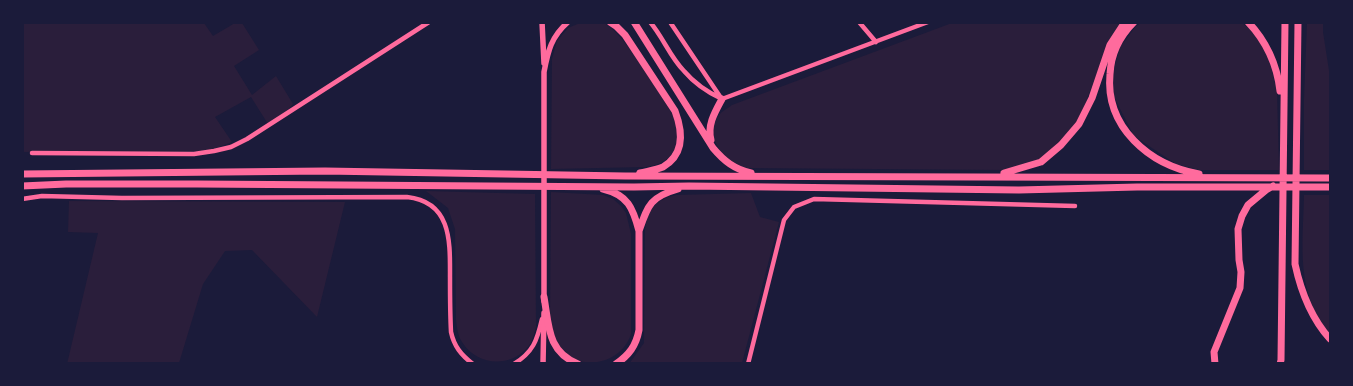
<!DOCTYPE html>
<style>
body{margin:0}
#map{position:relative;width:1353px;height:386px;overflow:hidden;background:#1b1b3a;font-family:"Open Sans",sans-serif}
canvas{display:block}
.frame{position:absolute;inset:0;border:24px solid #1b1b3a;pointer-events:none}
</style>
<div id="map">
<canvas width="1353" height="386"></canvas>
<div class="frame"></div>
</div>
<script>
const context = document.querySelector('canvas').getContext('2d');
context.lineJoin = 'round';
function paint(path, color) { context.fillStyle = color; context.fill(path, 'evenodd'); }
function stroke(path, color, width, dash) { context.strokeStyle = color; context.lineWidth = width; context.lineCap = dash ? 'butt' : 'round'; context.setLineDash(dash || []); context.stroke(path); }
const green = new Path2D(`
 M22 23H204L213 36 235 23H242L259 50 234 66 252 95 276 76 293 104 287 111 268 124 251 97 215 117 232 142 209 151 23 152Z
 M580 23C587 23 597 21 603 23 622 29 661 96 673 115 683 141 676 163 646 167L551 169 552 59 557 41 568 28Z
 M952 23H1123L1109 43 1078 122 1058 146 1035 162 1006 170 747 168C727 163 704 140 717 118 720 112 727 109 732 105Z
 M1141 23H1242L1250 29 1267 52 1273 75 1277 92 1279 170H1199L1176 164 1134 136 1114 97 1113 72 1120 47 1136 26Z
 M1307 23H1323V32L1330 77V170H1304V99Z
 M426 191 535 194 536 327C534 335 532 343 526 349 508 368 476 365 462 342 458 336 457 328 456 320L455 229 448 208Z
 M551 192 603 195 613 199 621 206 626 213 631 234V334C622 363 582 373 561 349 554 340 552 330 550 320Z
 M751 193 760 217 779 222 742 363 629 364 644 343 645 230C648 209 655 200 676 195Z
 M1304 195H1330V334C1295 293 1303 245 1304 195Z
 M69 201 345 202 317 317 252 250 225 251 203 284 179 363 67 364 98 233 68 232Z`);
const minor = new Path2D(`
 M650 22C663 37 670 57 684 71 695 84 707 92 722 99
 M670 22 721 98
 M859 22 876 42
 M722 99 928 22
 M32 153 194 154 214 151 231 147 247 139 429 22
 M22 199 42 196 122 198 407 197C452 202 450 242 450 277 450 295 450 313 451 332 454 346 461 355 473 364
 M514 364C533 352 537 341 542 319
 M748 364 784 220 794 207 814 199 1075 206`);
const tertiary = new Path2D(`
 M542 22 544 63
 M544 301V72C548 51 551 37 568 22
 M543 364 544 313`);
const trunk = new Path2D(`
 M610 22 616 26 625 35 675 111C683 132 685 154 663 167 656 170 648 171 640 173
 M634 22 713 148C724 161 734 169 751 173
 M1134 22C1120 36 1111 54 1110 74 1105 127 1149 165 1199 174
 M1248 22C1266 41 1277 65 1280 91
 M1298 22 1295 264C1301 292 1311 318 1330 339
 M711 140C707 125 715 112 722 99
 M1004 173 1041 162 1061 145 1079 124 1092 98 1110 45 1125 22
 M22 174 325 171 625 176 1330 178
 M22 186 66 184H197L634 187 689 186 1019 190 1137 187H1330
 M603 189C628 195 633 208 639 231V330C636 346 629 355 616 364
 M639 231C648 205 650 197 678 189
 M544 297C549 325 547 352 578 364
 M1215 364 1214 352 1240 288 1241 272 1239 260 1238 229 1242 216 1248 205 1266 190 1273 186
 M1280 364 1281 360 1285 22`);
paint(green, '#2a1e3b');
stroke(minor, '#ff6b9d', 4.5);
stroke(tertiary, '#ff6b9d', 5.5);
stroke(trunk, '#ff6b9d', 7);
</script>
